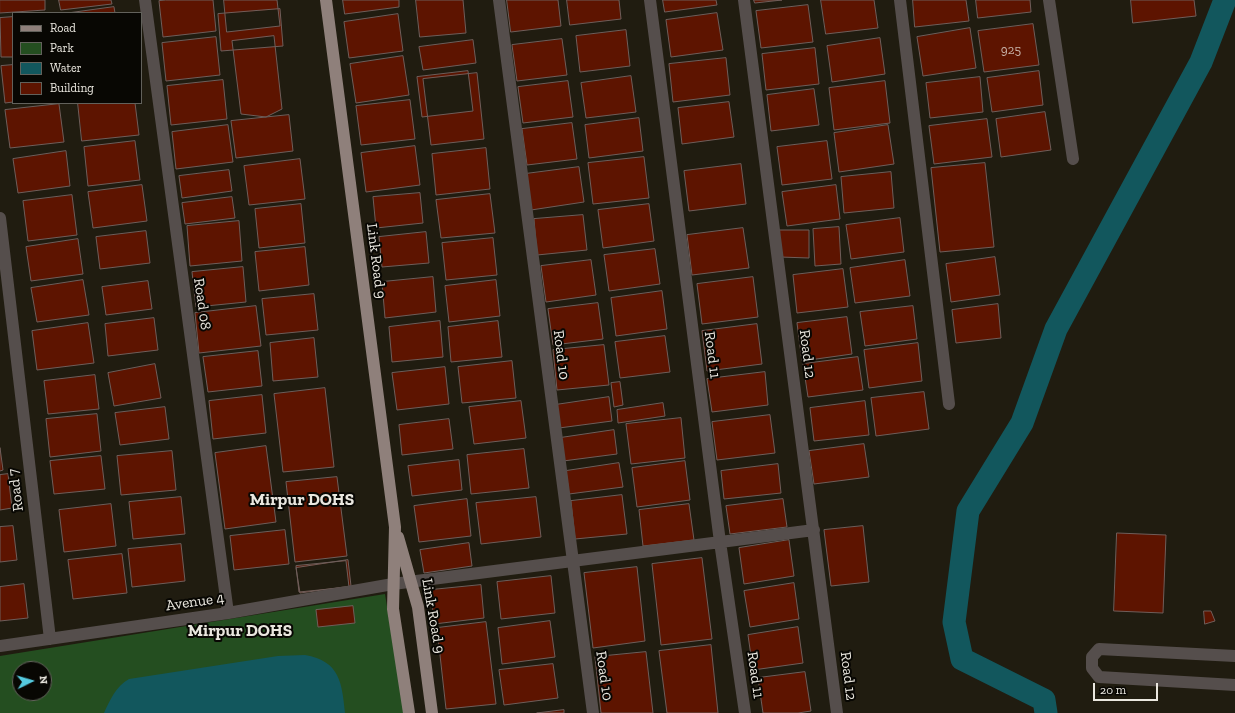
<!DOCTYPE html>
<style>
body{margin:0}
#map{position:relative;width:1235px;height:713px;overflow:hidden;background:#201c10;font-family:"Zilla Slab",serif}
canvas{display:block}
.legend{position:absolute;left:12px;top:12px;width:130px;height:92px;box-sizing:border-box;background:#080703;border:1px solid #62615b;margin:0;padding:5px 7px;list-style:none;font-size:12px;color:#eae7df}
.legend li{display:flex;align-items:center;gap:8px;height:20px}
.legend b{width:20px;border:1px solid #62615b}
.north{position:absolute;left:12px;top:661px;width:40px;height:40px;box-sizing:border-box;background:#080703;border:1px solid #62615b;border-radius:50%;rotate:85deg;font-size:11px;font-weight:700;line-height:16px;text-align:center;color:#eae7df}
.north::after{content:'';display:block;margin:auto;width:14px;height:18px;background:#55cadf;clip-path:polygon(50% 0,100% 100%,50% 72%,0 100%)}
.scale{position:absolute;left:1093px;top:683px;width:65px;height:18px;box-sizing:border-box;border:2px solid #eae7df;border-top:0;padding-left:5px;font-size:12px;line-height:14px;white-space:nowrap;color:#eae7df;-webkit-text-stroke:3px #080703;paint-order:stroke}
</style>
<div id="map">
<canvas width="1235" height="713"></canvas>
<ul class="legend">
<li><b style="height:5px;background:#8f807b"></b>Road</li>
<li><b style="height:11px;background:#244e20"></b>Park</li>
<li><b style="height:11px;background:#12575d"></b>Water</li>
<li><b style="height:11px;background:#5d1400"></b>Building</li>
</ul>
<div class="north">N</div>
<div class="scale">20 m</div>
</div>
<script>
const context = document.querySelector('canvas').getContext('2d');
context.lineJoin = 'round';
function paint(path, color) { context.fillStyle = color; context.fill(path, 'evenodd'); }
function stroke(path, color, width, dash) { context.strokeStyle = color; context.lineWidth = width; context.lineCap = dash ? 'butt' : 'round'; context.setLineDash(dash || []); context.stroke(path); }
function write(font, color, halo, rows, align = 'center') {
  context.font = font + ' "Zilla Slab",serif'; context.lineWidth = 4; context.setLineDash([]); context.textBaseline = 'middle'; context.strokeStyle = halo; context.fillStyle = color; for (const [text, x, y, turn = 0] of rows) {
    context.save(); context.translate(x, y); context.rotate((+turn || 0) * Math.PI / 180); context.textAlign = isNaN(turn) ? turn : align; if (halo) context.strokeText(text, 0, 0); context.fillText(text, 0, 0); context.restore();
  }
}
const green = new Path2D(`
 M385 594 404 713H0V656ZM20 669H44V693H20Z`);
const water = new Path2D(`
 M305 655C340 661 342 683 345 713H104C110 700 116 686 129 679L278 656Z`);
const canal = new Path2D(`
 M1046 713 1044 700 962 659 954 622 968 511 1022 423 1056 329 1201 62 1225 0`);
const building = new Path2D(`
 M0 0H45V10L0 13Z
 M59 0H111L112 4 61 10Z
 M166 0H213L216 31 163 37 159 1Z
 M224 0H277L280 26 227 32Z
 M343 0H399V7L345 14Z
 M416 0H463L466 33 420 37Z
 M507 0H558L561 26 511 32Z
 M567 0H619L621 19 570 25Z
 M663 0H716L717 5 665 12Z
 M754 0H782L755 3Z
 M821 0H874L878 28 826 34Z
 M913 0H966L969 21 915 27Z
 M976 0H1030L1031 12 978 18Z
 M1131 0H1194L1196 16 1133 23Z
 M808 5 813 42 761 48 756 11Z
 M114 7 115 13H68Z
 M280 9 283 46 221 51 218 14Z
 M717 13 723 50 671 57 666 20Z
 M398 14 403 51 349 58 344 22Z
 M13 17V57H1L0 18Z
 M1033 24 1039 65 984 72 978 31Z
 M970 28 976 68 923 76 917 37Z
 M626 30 630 66 580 72 576 36Z
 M274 36 282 109 266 117 241 114 232 41Z
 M216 37 220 75 166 81 162 43Z
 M880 38 885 74 832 82 827 46Z
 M562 39 567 75 517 81 512 45Z
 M473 40 476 63 423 70 419 47Z
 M815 48 819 84 766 90 762 54Z
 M403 56 409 95 356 103 350 64Z
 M726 58 730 95 673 102 669 64Z
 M13 65V102L5 103 1 66Z
 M468 71 473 111 422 117 417 77Z
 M1039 71 1043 105 992 112 987 78Z
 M477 73 484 139 431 145 423 79Z
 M631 76 636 112 586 118 581 83Z
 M980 77 983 112 930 118 926 83Z
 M223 80 227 119 171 125 167 86Z
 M568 81 573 117 523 123 518 87Z
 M885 81 890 123 834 130 829 88Z
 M814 89 819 125 771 131 767 95Z
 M410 100 415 139 361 145 356 106Z
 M729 102 734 137 682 144 678 108Z
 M78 103H135L139 135 82 141Z
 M59 104 64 142 10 148 5 110Z
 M1045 112 1051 150 1001 157 996 119Z
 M289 115 293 151 236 158 231 121Z
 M639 118 643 151 589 158 585 125Z
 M987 119 992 157 934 164 929 126Z
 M572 123 577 159 527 165 522 129Z
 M228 125 233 162 176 169 172 132Z
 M888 125 894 164 839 172 834 133Z
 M135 141 140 180 88 186 84 147Z
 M827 141 832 179 782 185 777 147Z
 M415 146 420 185 366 192 361 153Z
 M486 148 490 189 436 195 432 154Z
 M66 151 70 186 18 193 13 159Z
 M644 157 649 198 593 204 588 163Z
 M300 159 305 199 249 205 244 166Z
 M985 163 994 247 940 252 931 168Z
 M741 164 746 204 689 211 684 171Z
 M579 167 584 202 531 210 525 174Z
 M229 170 232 191 182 198 179 176Z
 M891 172 894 208 844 213 841 177Z
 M142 185 147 221 93 228 88 192Z
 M836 185 840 219 787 226 782 192Z
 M420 193 423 223 376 228 373 197Z
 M490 194 495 233 441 238 436 200Z
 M72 195 77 235 28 241 23 201Z
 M232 197 235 218 185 224 182 203Z
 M301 204 305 243 259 248 255 209Z
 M649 204 654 241 603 248 598 210Z
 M583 215 587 250 537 255 534 219Z
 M900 218 904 252 851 259 846 225Z
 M239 221 242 261 190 266 187 226Z
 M839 227 841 264 815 266 813 229Z
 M743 228 749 268 692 275 687 235Z
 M780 230H809V258L780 257Z
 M146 231 150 263 100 269 96 237Z
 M426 232 429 263 382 267 379 237Z
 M493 238 497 275 446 280 442 243Z
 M78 239 83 274 31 281 26 247Z
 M305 247 309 285 259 291 255 252Z
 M655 249 660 284 609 291 604 255Z
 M995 257 1000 295 951 302 946 264Z
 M591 260 596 295 546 302 541 266Z
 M905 260 910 296 855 303 850 268Z
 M243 267 246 302 196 307 192 272Z
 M843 269 848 307 797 313 793 275Z
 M433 277 436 312 385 318 382 282Z
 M753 277 758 317 702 324 697 284Z
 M83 280 89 315 37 322 31 288Z
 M496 280 500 316 449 322 445 286Z
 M148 281 152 309 106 315 102 287Z
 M662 291 667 329 616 336 611 298Z
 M314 294 318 330 266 335 262 299Z
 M598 303 603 339 553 345 548 309Z
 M998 304 1001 338 956 343 952 310Z
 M256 306 261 346 199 353 195 313Z
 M913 306 917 339 865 346 860 312Z
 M847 317 852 354 802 361 797 323Z
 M154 318 158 350 108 356 105 324Z
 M440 321 443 357 392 362 389 327Z
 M498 321 502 357 451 362 448 327Z
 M88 323 94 363 37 370 32 331Z
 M757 324 762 364 707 371 702 331Z
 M665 336 670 372 620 378 615 342Z
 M314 338 318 377 273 381 270 343Z
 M918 343 922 381 869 388 864 350Z
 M604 345 609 385 557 390 553 350Z
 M258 351 262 386 208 392 203 357Z
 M858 357 863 390 808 397 803 364Z
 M512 361 516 398 462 403 458 367Z
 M155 364 161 398 114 406 108 373Z
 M445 367 449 404 397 410 392 373Z
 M765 372 768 405 712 412 707 379Z
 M95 375 99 409 48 414 44 381Z
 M620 382 623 405 614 407 611 383Z
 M325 388 334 467 283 472 274 394Z
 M924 392 929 429 876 436 871 398Z
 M262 395 266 433 213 439 209 401Z
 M609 397 612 421 559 428 555 405Z
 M521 401 526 438 474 444 469 407Z
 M865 401 869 435 814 441 810 408Z
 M663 403 665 416 618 423 617 410Z
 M165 407 169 439 120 445 115 413Z
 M97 414 101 451 50 457 46 419Z
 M770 415 775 453 717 460 712 422Z
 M681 418 685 458 631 464 626 424Z
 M449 419 453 449 402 455 399 425Z
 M614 430 617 454 563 461 560 438Z
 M864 444 869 477 814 484 809 451Z
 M266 446 276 522 225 529 215 453Z
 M0 448 3 470 0 471Z
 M524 449 529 488 471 494 467 455Z
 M172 451 176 490 121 495 117 456Z
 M101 456 105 489 54 494 50 461Z
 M459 460 462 490 412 496 408 466Z
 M685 461 690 500 637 507 632 468Z
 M619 463 623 487 569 494 566 471Z
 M778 464 781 493 724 499 721 471Z
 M8 474 12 508 0 510V475Z
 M337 477 347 556 295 562 286 482Z
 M622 495 627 534 575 539 571 501Z
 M181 497 185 534 133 539 129 502Z
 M536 497 541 537 481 544 476 503Z
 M467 499 471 536 419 542 414 506Z
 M783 499 787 527 730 534 726 506Z
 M111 504 116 546 64 552 59 510Z
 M689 504 694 540 643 546 639 510Z
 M13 526 17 560 0 562V527Z
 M863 526 869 582 831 586 824 530Z
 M285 530 289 564 234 570 230 536Z
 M1117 533 1166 535 1163 613 1114 611Z
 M789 540 794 576 744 584 739 548Z
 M469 543 472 566 424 573 420 550Z
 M181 544 185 581 132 587 128 549Z
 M122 554 127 593 73 599 68 560Z
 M702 558 712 639 661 645 652 564Z
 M348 560 351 586 300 593 296 568Z
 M346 561 349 587 299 592 296 566Z
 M637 567 645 641 593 648 584 573Z
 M551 576 555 613 501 619 497 582Z
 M794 583 799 619 750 627 744 591Z
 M24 584 28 618 0 621V587Z
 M481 585 484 618 434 624 431 590Z
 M353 606 355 623 318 627 316 610Z
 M1204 611H1211L1215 621 1205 624Z
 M550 621 555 657 502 664 498 628Z
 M486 622 496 704 446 709 437 628Z
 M798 627 803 663 753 670 748 635Z
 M711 645 718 713H667L659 651Z
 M646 652 653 713H601L595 657Z
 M553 664 558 698 504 705 499 670Z
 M805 672 811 711 798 713H763L758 678Z
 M564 710V713H537Z`);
const minor = new Path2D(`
 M145 0 228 613
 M499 0 593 713
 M650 0 720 542 745 713
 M744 0 837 713
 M900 0 949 404
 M1049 0 1073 159
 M0 218 50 639
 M0 646 228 613 393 584 814 530
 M1235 656 1099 649 1092 657V668L1099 677 1235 685`);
const major = new Path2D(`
 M326 0 395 527 393 609 409 713
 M398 537 418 607 432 713`);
const numberNames = [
 ["925",1011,50]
];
const streetNames = [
 ["Link Road 9",376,261,83],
 ["Road 08",202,304,82],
 ["Road 12",807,354,83],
 ["Road 10",561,355,83],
 ["Road 11",712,355,83],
 ["Road 7",16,490,-97],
 ["Avenue 4",195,602,-8],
 ["Link Road 9",433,616,80],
 ["Road 11",755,675,82],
 ["Road 10",604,676,82],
 ["Road 12",848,676,83]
];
const quarterNames = [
 ["Mirpur DOHS",302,500],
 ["Mirpur DOHS",240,631]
];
paint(green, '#244e20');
paint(water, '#12575d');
stroke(canal, '#12575d', 23);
paint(building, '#5d1400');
stroke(building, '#6f5e5a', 1);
stroke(minor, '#554e4c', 12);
stroke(major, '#8f807b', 12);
write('13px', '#c7b2a7', null, numberNames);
write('15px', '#eae7df', '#080703', streetNames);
write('bold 17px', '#eae7df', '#080703', quarterNames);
</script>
